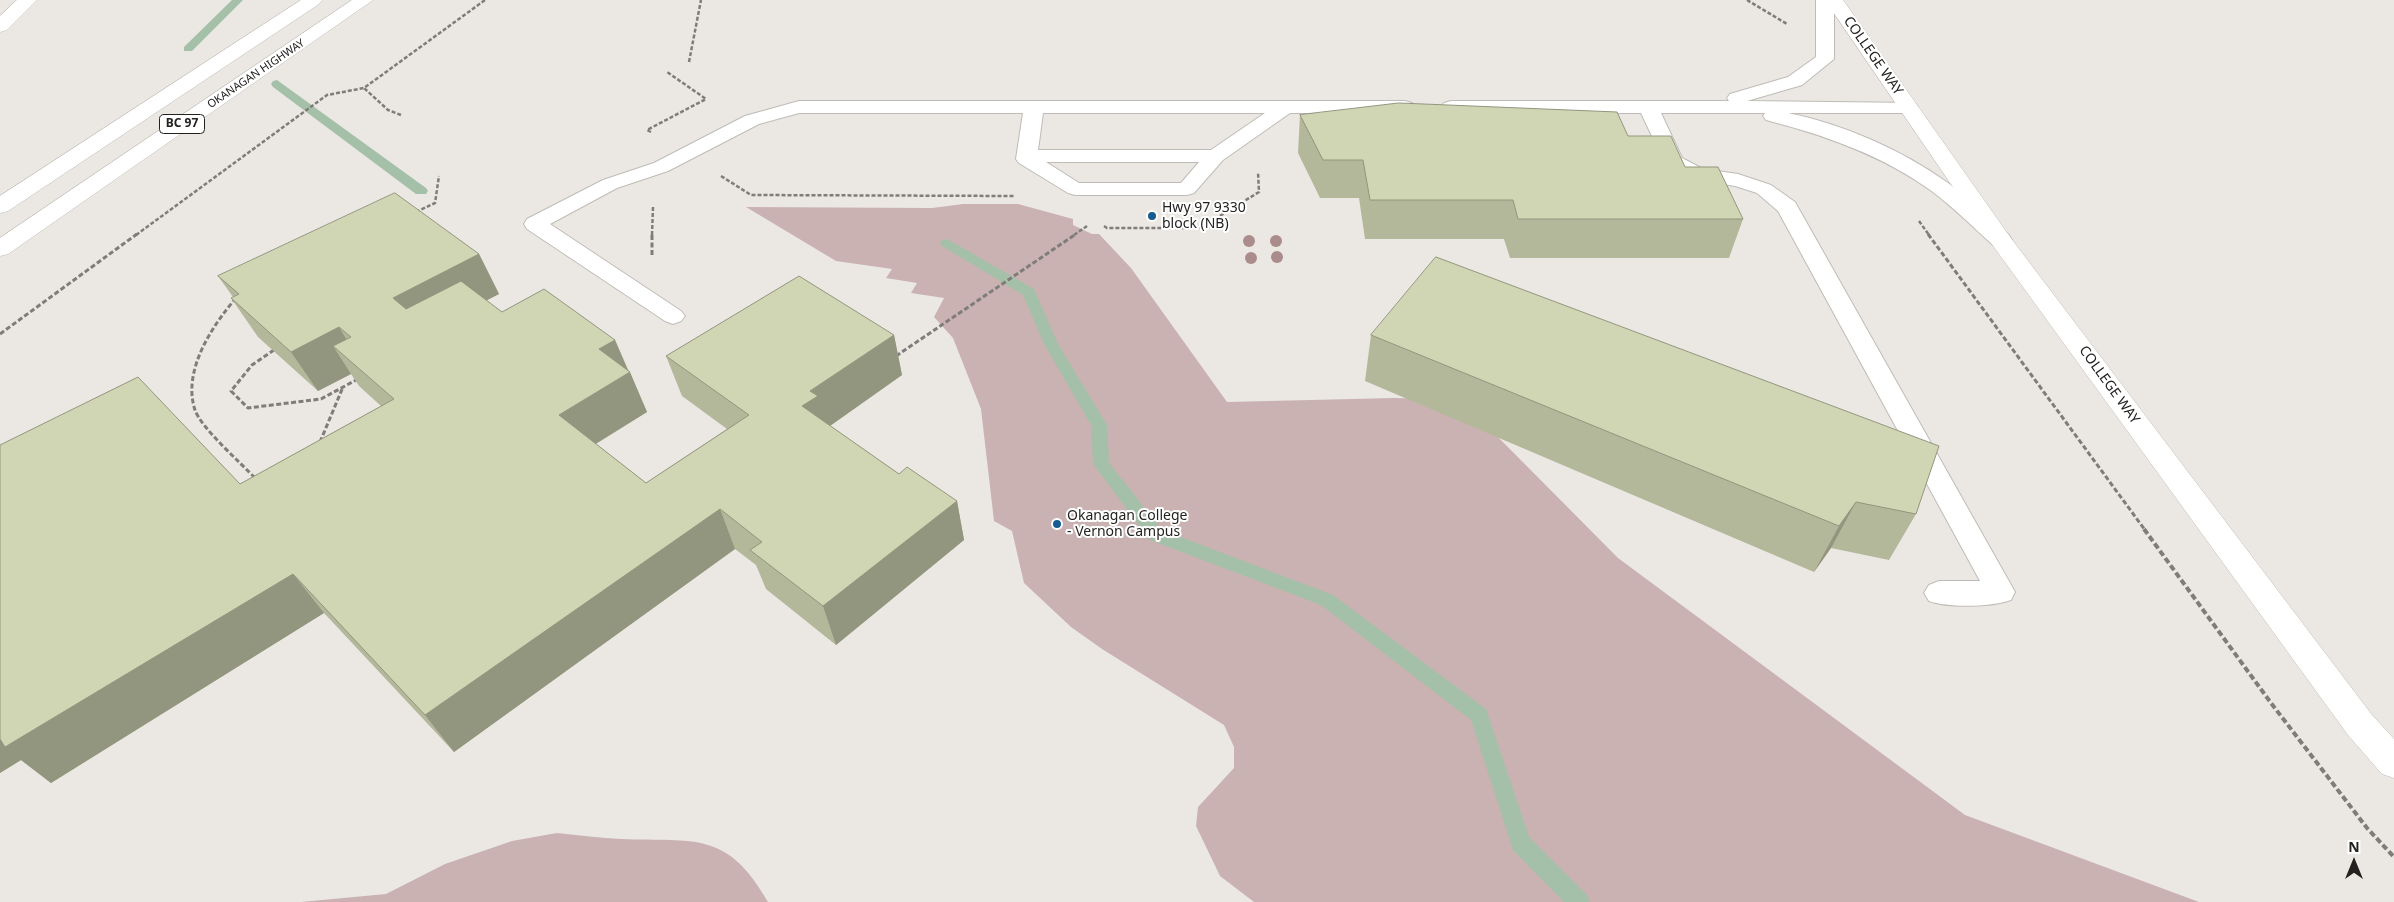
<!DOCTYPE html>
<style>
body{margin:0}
#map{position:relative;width:2394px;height:902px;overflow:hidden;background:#ebe8e3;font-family:"Noto Sans",sans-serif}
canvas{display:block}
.north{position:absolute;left:2329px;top:837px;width:50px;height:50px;-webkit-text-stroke:4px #fff;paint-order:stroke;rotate:0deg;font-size:14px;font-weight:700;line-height:20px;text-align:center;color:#232220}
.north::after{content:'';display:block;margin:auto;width:18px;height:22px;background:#232220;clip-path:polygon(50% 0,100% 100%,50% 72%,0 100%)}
</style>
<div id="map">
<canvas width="2394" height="902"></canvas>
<div class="north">N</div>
</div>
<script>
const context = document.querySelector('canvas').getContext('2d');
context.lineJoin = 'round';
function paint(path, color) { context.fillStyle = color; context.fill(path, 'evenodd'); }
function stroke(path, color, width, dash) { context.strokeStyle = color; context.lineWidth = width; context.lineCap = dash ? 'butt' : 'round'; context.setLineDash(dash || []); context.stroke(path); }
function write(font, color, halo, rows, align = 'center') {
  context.font = font + ' "Noto Sans",sans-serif'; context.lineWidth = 4; context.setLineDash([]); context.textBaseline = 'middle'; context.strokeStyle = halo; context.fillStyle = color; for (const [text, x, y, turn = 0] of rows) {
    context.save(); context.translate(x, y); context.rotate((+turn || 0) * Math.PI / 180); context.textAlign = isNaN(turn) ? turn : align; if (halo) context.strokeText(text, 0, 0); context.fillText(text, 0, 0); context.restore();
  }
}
const green = new Path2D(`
 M963 204H1018L1073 219V225L1092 234H1099L1131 268 1227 402 1393 398 1437 399 1493 432 1618 558 1965 815 2199 902H1254L1220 876 1196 826 1198 807 1234 768V747L1224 725 1102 649 1071 627 1024 583 1012 531 994 521 981 409 953 338 934 317 944 298 911 293 917 283 886 278 892 269 836 261 746 207 932 208Z
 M557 833C579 835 600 838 622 839 695 842 727 830 768 902H301L386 894 445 864 512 841Z`);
const stream = new Path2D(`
 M232 0H243L192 51H184V47Z
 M277 80 426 188 428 191 426 194H416L273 87 271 84 273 81Z
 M947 239 1034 289 1058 344 1107 425 1109 463 1162 530 1333 595 1486 709 1529 837 1587 895 1590 902H1564L1513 850 1471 720 1321 605 1150 540 1093 464 1091 425 1044 344 1023 295 942 246 940 243 942 240Z`);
const pathFar2 = new Path2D(`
 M1747 0 1787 24
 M689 62 701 0
 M401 115 388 110 364 88 485 0
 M651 132 647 130 706 99 667 72
 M721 176 751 195 1014 196
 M416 212 435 203 439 176
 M1919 221 1929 235
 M1104 226 1107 228H1200L1259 192 1258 172
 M136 235 327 95 364 88
 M652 235 653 207
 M1074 235 1087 226`);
const pathFar1 = new Path2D(`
 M1928 234 2145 530
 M652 255V234
 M236 298C212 326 182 371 195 410 201 428 241 463 256 479
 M0 334 137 234
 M274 350 252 365 231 391 248 408 321 399 358 379
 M896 356 1076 234
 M320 442 343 387`);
const path = new Path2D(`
 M2144 529 2271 703 2367 828 2394 857`);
const lane = new Path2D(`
 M1816 0H1834V59L1802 85 1747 101 1915 103 1918 107 1915 111 1908 113H1788C1843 124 1902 150 1948 183 1970 199 1988 218 2009 235L2012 240 2009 245 2001 247 1993 245C1973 227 1954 208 1933 192 1884 156 1825 135 1766 120L1763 116 1765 113H1661L1682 158 1703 169 1738 174 1771 185 1795 202 2015 592 2011 600C1992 607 1948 608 1929 601L1924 593 1929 585 1939 581H1980L1778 211 1757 193 1735 186 1691 179 1666 166 1641 113H1451L1444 111 1441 107 1444 103 1451 101H1729L1727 98 1730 94 1788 77 1816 57Z
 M799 101H1405L1412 103 1415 107 1412 111 1405 113H1290L1223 160 1194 193 1187 195H1075L1068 193 1019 163 1016 159 1023 113H799L759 124 668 171 617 188 550 224 681 311 685 316 681 321 673 324 665 321 527 229 524 224 527 219 603 180 654 163 745 116ZM1043 113H1265L1211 150H1038ZM1046 162H1199L1181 183H1079Z`);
const secondary = new Path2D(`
 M17 0H37L7 30 0 32V16Z
 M1825 0H1843L2010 237 2372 715 2394 739V778L2382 774 2348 735 1994 247Z`);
const highway = new Path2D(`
 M301 0H322L319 4 8 211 0 213V196Z
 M352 0H373L8 254 0 256V238Z`);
const trees = [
 [1249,241],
 [1276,241],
 [1277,257],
 [1251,258]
];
const wall = new Path2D(`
 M1300 115 1628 136 1685 167 1743 219 1729 258H1510L1504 239H1365L1359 198H1320L1298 153Z
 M479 254 499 294 486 300 502 312 615 340 647 412 596 444 646 483 727 429 682 396 666 356 894 335 902 375 830 426 899 474 957 501 964 540 836 645 766 589 756 565 735 549 454 752 324 613 51 783 21 760 0 773V445L240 484 381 406 359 386 351 374 318 391 258 337 231 298 233 297 218 276Z
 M1371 335 1916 514 1889 560 1831 548 1814 572 1365 381Z`);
const shadedWall = new Path2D(`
 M479 254 499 294 415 338 393 298Z
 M339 327 363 367 333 346 351 374 318 391 291 352Z
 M894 335 902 375 827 428 802 406 810 391Z
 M615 340 629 373 630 372 647 412 579 454 559 415 599 349Z
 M957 501 964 540 836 645 823 606Z
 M1856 502 1831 548 1814 572 1839 526Z
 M720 509 735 549 454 752 425 715Z
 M293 574 324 613 51 783 21 760 0 773V729Z`);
const building = new Path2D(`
 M1399 103 1617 112 1628 136H1671L1685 167H1718L1743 219H1518L1513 200H1370L1363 160H1323L1300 115Z
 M395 193 479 254 393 298 406 309 461 281 502 312 544 289 615 340 599 349 630 372 559 415 646 483 749 415 666 356 799 276 894 335 810 391 818 396 802 406 899 474 907 467 957 501 823 606 750 550 762 542 720 509 425 715 293 574 5 747 0 739V445L138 377 240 484 394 399 333 346 351 337 339 327 291 352 231 298 239 294 218 276Z
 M1436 257 1939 446 1916 514 1856 502 1839 526 1371 335Z`);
const markers = [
 [1152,216,5,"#165c90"],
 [1057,524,5,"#165c90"]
];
const farStreetnames = [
 ["OKANAGAN HIGHWAY",256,74,-34]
];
const shields = [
 [182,124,45]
];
const shieldNames = [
 ["BC 97",182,124]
];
const streetNames = [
 ["COLLEGE WAY",1873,56,55],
 ["COLLEGE WAY",2109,385,54]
];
const poiNames = [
 ["Hwy 97 9330",1162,208],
 ["block (NB)",1162,224],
 ["Okanagan College",1067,516],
 ["- Vernon Campus",1067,532]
];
paint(green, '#cab2b2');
paint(stream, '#a5c0a8');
stroke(lane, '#bfbcb7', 2);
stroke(secondary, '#bfbcb7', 1);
stroke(highway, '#bfbcb7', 1);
stroke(pathFar2, '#7f7d7a', 2.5, [4, 2]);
stroke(pathFar1, '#7f7d7a', 3, [5, 2.5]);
stroke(path, '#7f7d7a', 4, [6, 3]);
paint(lane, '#fff');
paint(secondary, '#fff');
paint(highway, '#fff');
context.fillStyle = '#ab8c8c';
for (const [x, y] of trees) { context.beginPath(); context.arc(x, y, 6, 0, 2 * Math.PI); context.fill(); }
paint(wall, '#b3b89b');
paint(shadedWall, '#92967e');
paint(building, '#d0d6b4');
stroke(building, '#92967e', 1);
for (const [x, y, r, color] of markers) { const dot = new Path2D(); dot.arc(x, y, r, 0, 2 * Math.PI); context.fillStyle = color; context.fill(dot); stroke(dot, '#fff', 2); }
write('11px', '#232220', '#fff', farStreetnames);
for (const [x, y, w] of shields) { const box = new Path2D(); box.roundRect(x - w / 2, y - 9.5, w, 19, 4); context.fillStyle = '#fff'; context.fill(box); stroke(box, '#232220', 1); }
write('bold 12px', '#232220', null, shieldNames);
write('14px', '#232220', '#fff', streetNames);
write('14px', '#232220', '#fff', poiNames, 'left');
</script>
